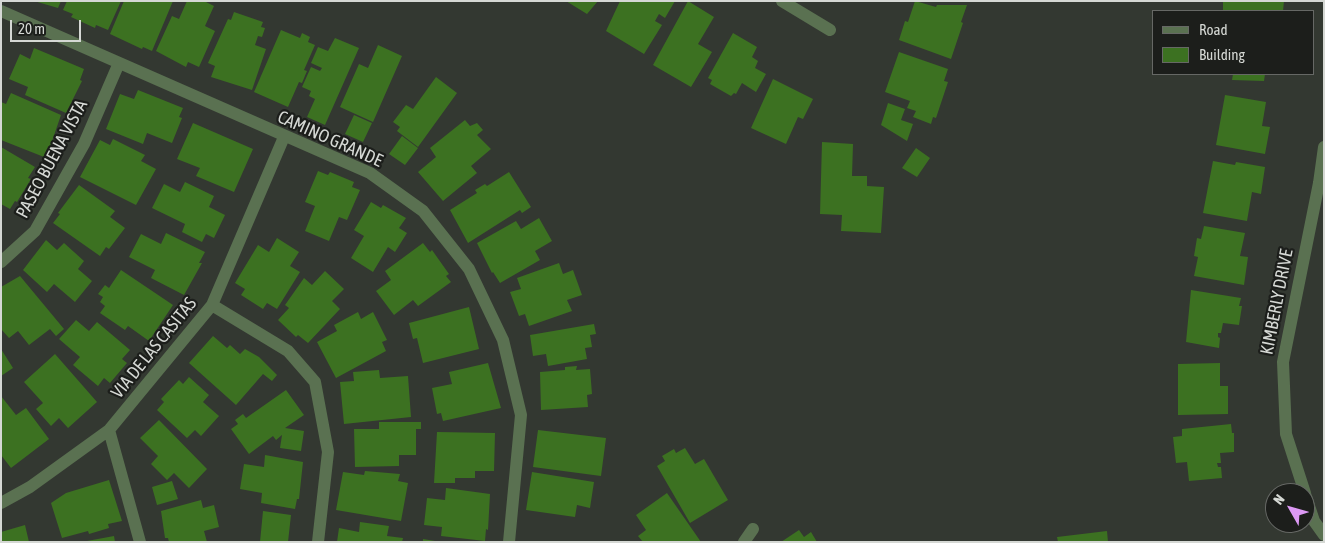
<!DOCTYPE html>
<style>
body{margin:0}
#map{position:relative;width:1325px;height:543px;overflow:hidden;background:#333831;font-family:"Asap Condensed",sans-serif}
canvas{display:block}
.frame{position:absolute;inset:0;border:2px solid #d5d8d4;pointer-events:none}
.legend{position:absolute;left:1152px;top:10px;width:162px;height:65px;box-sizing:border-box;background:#1c1e1b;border:1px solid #666865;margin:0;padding:6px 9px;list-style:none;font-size:15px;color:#d5d8d4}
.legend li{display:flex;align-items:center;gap:10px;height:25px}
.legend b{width:25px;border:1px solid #666865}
.north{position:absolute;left:1265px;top:483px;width:50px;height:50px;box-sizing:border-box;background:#1c1e1b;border:1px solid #666865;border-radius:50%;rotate:308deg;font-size:14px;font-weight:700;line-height:20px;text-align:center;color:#d5d8d4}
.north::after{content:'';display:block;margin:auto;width:18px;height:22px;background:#dc99f4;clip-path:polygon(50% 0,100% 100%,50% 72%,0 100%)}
.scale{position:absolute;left:10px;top:20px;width:71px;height:22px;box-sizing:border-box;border:2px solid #d5d8d4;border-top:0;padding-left:6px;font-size:15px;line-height:18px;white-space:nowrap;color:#d5d8d4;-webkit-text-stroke:4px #1c1e1b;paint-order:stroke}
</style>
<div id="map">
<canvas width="1325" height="543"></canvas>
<div class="frame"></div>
<ul class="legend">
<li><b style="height:6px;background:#5a7151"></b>Road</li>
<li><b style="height:14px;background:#3c7121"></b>Building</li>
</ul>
<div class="north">N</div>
<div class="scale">20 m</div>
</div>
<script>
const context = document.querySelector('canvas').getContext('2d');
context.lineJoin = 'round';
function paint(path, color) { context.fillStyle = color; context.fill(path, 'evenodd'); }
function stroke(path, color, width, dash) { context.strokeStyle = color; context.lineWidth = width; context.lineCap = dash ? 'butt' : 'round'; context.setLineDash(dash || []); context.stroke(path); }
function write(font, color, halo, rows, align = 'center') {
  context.font = font + ' "Asap Condensed",sans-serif'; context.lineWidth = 4.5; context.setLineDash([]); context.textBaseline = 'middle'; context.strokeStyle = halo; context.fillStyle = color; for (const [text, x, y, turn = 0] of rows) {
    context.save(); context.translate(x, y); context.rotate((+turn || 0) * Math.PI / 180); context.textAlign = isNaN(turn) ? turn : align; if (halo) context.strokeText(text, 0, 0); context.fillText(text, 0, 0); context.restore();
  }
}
const building = new Path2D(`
 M34 1H61L58 8Z
 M67 1H121L108 30 96 25 95 28 71 17 73 14 63 10Z
 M124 1H173L152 51 143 47 142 49 110 34Z
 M187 1H204L214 6 205 26 215 31 199 67 188 62 186 67 156 51 172 16 179 19Z
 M566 1H598L587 14Z
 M620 1H675L665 18 659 14 655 21 662 25 644 54 606 31Z
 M688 1 714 17 698 44 712 52 691 87 653 65Z
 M915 1 936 7 937 5H967L961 22 963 23 951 59 899 40 905 21 908 22Z
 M1223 1H1284L1283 11H1223Z
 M234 12 263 22 261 27 265 28 262 37 258 36 255 45 266 49 252 90 211 77 215 66 208 63 228 19 231 20Z
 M281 30 300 38 302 33 310 37 308 42 315 45 304 70 307 71 302 83 299 82 288 107 254 92Z
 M733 33 757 47 752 57 758 61 755 68 766 74 756 92 742 83 736 94 734 93 731 96 710 84 712 80 708 78Z
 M335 38 359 48 325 125 307 117 315 99 309 96 311 91 302 87 311 67 320 71 322 68 311 63 318 47 328 51Z
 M378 45 402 56 373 122 340 107 359 64 368 68Z
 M34 48 84 69 80 80 82 81 66 113 25 95 28 87 9 79 20 54 30 59Z
 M899 52 948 69 944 81 948 82 936 118 933 117 931 124 913 117 916 111 907 108 910 101 885 92Z
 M1233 74H1265L1264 81 1232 80Z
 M436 77 457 93 418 147 397 131 400 127 393 122 406 105 413 109Z
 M773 79 813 99 803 119 798 117 786 144 751 128Z
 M138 90 183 108 179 117 182 118 172 143 147 133 143 144 106 129 120 94 134 99Z
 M11 93 61 115 49 150 47 149 44 157 1 140V102L6 104Z
 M1225 95 1266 102 1262 126 1270 127 1265 154 1216 145Z
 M888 103 905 109 901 120 913 124 907 141 881 125Z
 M354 115 372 123 363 142 345 134Z
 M465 120 470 126 477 123 483 130 477 135 491 149 471 166 477 173 443 201 418 172 436 157 430 148Z
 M193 123 253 149 234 192 196 176 200 168 177 159Z
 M402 136 418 148 405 165 389 154Z
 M113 139 145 155 141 161 156 169 136 205 80 177 100 140 110 145Z
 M822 142 853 144 852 176H867V186L884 187 881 233 841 231 842 215 820 214Z
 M1 147 35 167 28 178 31 179 17 202 15 201 10 209 1 204Z
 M916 148 930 158 917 177 902 168Z
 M1213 161 1235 165 1236 162 1265 167 1261 194 1252 192 1247 221 1203 213Z
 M318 171 328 175 330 172 354 182 352 187 360 190 347 220 339 217 329 241 305 231 315 206 305 202Z
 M509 172 531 207 522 213 520 210 468 243 450 210 477 193 475 190 485 184 487 186Z
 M185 182 214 196 209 207 225 215 214 238 206 234 202 242 182 232 185 224 152 208 164 184 180 192Z
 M79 185 115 211 110 217 125 228 109 249 106 247 100 256 53 223 60 214 58 213Z
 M371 202 381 208 383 205 406 218 399 228 407 233 395 252 388 247 373 272 351 258 364 236 354 230Z
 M539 218 552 241 535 251 540 260 500 283 493 272 492 273 477 243 516 221 521 229Z
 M1204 226 1245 233 1240 256 1248 257 1244 285 1194 276 1198 257 1194 256 1197 238 1201 239Z
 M166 233 205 252 199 263H202L184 295 151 278 155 270 129 257 141 234 161 244Z
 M277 238 299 252 290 266 300 272 277 309 267 303 263 309 241 295 245 289 235 283 258 245 269 252Z
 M46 240 57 250 64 243 84 261 78 269 92 281 75 302 54 284 47 292 23 270Z
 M423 243 430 252 432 250 449 274 446 276 451 282 418 306 413 300 394 315 376 291 391 280 385 271Z
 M559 263 563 274 573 270 582 295 567 300 572 311 529 326 525 314 519 316 510 292 521 289 517 278Z
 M121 270 173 305 149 341 128 326 125 330 100 313 105 306 100 302 103 297 98 294 105 285 109 288Z
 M325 271 344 289 332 301 340 309 308 343 298 335 296 337 278 320 289 308 285 305 304 278 312 285Z
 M20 276 64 329 56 336 50 329 29 345 18 331 9 338 1 329V287Z
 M1191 290 1241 298 1239 306H1242L1239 325 1223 323 1221 333H1218V337L1220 338 1219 348 1186 342Z
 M469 307 479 349 423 363 417 338 413 339 409 323Z
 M358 312 361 319 373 312 387 340 382 342 386 351 336 378 317 342 337 331 334 325Z
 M76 320 89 331 97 322 130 350 122 359 127 363 110 383 104 378 98 386 73 365 80 357 59 339Z
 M594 324 596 334 590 335 592 347 585 348 587 359 548 366 546 354 533 356 530 335Z
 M213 336 227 348 230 345 240 354 245 349 259 357 277 375 272 381 263 374 236 405 189 363Z
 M1 349 13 368 1 376Z
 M55 354 97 402 68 428 59 418 51 426 36 409 43 403 24 382Z
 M488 363 501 408 443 421 441 413 437 414 432 388 452 384 449 372Z
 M1220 363V386H1228V414L1178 415V364Z
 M577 366 576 370 590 369 592 394 587 395 588 407 541 410 540 372 565 370V367Z
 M379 370 380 378 408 376 411 417 344 424 340 382 354 381 353 372Z
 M189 377 209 395 203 402 219 416 201 436 195 430 187 438 157 410 164 402 161 399 179 380 183 384Z
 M286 390 304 415 285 428 304 431 301 451 280 448 282 435 276 440 273 436 249 454 231 429 238 424 235 420 243 414 246 418Z
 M1 396 16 415 26 408 49 439 11 468 1 455Z
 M159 420 207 469 189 488 174 473 167 480 151 464 158 456 140 438Z
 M379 422H421V429H416V455H399V466L355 467 354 429H379Z
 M1231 424 1232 433H1234V452L1220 453 1221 463H1217L1218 467H1221L1222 478 1189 481 1187 462 1176 463 1173 437 1182 436V429Z
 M538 430 606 438 601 476 533 467Z
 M437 432 495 433 494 471H475V478H455V483H434Z
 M685 448 695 464 704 459 728 500 690 523 657 466 665 461 662 456 674 449 676 453Z
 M265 455 303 462 299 499H297L295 509 261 503 262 493 240 489 244 464 264 467Z
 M365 471 400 474 398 481 408 483 401 521 336 510 343 472 364 475Z
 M532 472 594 482 590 508 577 505 575 517 526 510Z
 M109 480 122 521 108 524 109 528 89 534 88 531 62 538 51 503 66 493Z
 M172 481 178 499 157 505 152 487Z
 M446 488 490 494 488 530 486 529 485 541 441 536 442 527 424 525 427 498 445 500Z
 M667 493 701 542H643L638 536 646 530 636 515Z
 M201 500 203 508 214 505 219 527 204 531 207 542H169L168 538H165L161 511Z
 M263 511 291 515 288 542H260Z
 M360 522 389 526 387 536 403 538 402 542H337L339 528 359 532Z
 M25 525 29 542H1V532Z
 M799 530 804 537 811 532 817 542H781Z
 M1107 531 1108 542H1058L1057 537Z
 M114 536 115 542H87V541Z
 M423 539 435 541V542H423Z`);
const minor = new Path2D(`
 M782 1 830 30
 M1 11 370 173 423 211 469 269 503 340 521 415 509 542
 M1 262 35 231 84 144 119 63
 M212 305 288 351 315 382 328 452 318 542
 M109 430 140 542
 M1305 493 1286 434 1283 362 1319 183 1324 147
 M1305 494 1314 521 1324 535
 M1 503 30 487 109 430 212 305 284 137
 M744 542 753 529`);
const streetNames = [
 ["CAMINO GRANDE",330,139,24],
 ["PASEO BUENA VISTA",52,159,-62],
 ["KIMBERLY DRIVE",1277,302,-79],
 ["VIA DE LAS CASITAS",154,348,-51]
];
paint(building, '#3c7121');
stroke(minor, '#5a7151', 12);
write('18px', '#d5d8d4', '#1c1e1b', streetNames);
</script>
